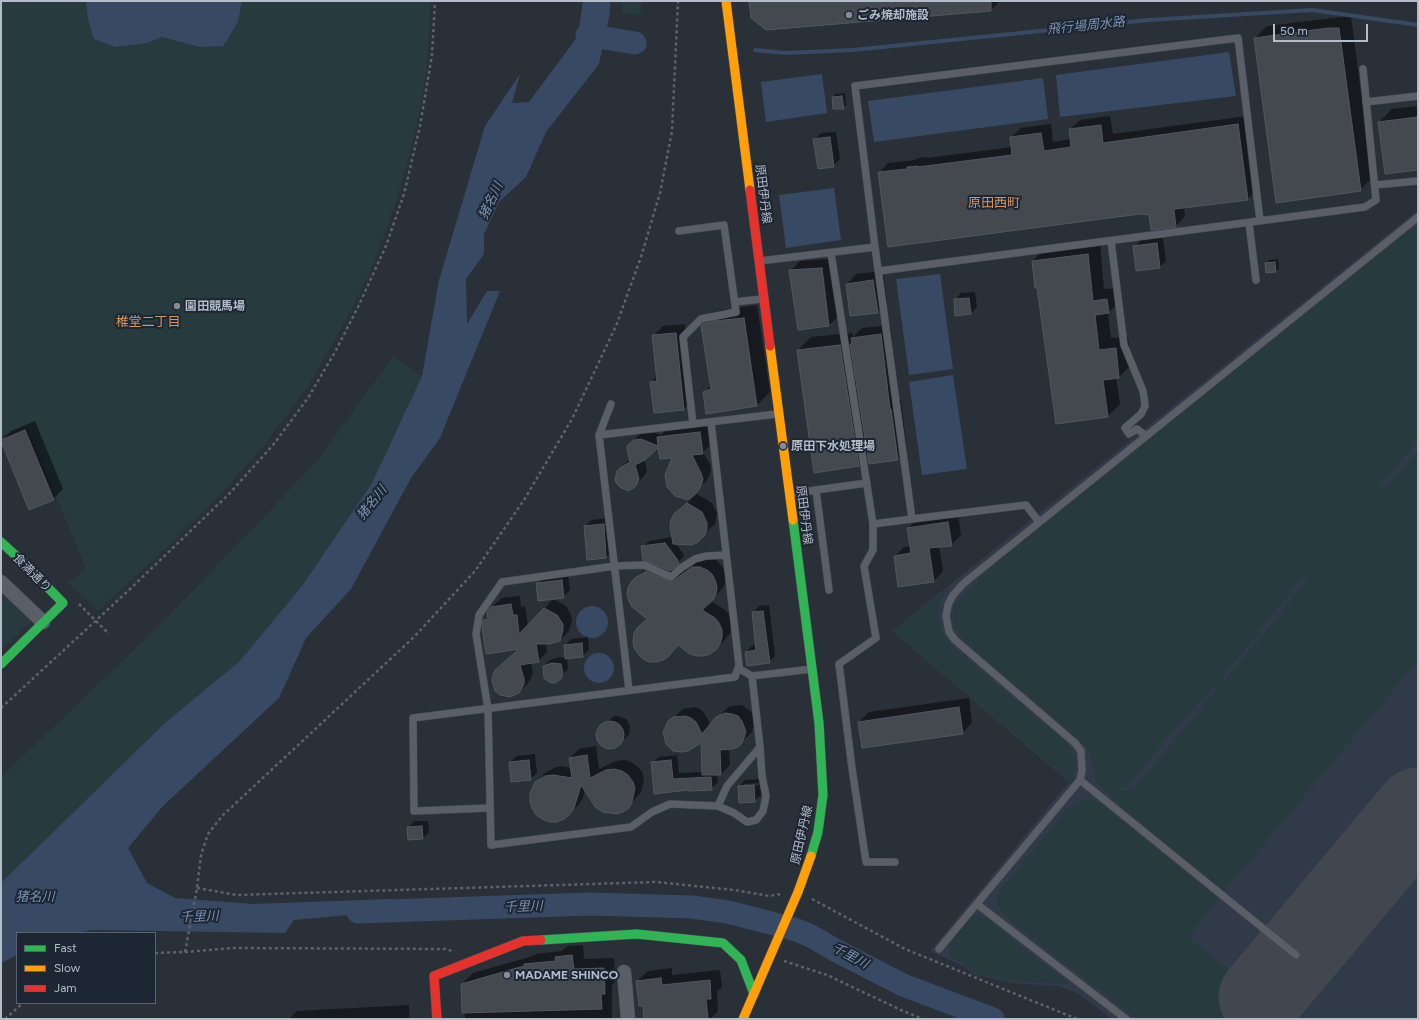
<!DOCTYPE html>
<meta charset="utf-8">
<style>
body{margin:0}
#map{position:relative;width:1419px;height:1020px;overflow:hidden;background:#2a3038;font-family:Figtree,sans-serif}
canvas{display:block}
.frame{position:absolute;inset:0;border:2px solid #b4bcc9;pointer-events:none}
.legend{position:absolute;left:16px;top:932px;width:140px;height:72px;box-sizing:border-box;background:#1d2633;border:1px solid #59626f;margin:0;padding:5px 7px;list-style:none;font-size:12px;color:#b4bcc9}
.legend li{display:flex;align-items:center;gap:8px;height:20px}
.legend b{width:20px;border:1px solid #59626f}
.scale{position:absolute;left:1273px;top:24px;width:95px;height:18px;box-sizing:border-box;border:2px solid #b4bcc9;border-top:0;padding-left:5px;font-size:12px;line-height:14px;white-space:nowrap;color:#b4bcc9;-webkit-text-stroke:3px #1d2633;paint-order:stroke}
</style>
<div id="map">
<canvas width="1419" height="1020"></canvas>
<div class="frame"></div>
<ul class="legend">
<li><b style="height:5px;background:#30b455"></b>Fast</li>
<li><b style="height:5px;background:#ff9f0a"></b>Slow</li>
<li><b style="height:5px;background:#e5322d"></b>Jam</li>
</ul>
<div class="scale">50 m</div>
</div>
<script>
const c = document.querySelector('canvas').getContext('2d');
c.lineJoin = 'round';
function fillPath(path, color) { c.fillStyle = color; c.fill(path, 'evenodd'); }
const toPath = rows => new Path2D(rows.map(r => 'M' + r).join(''));
function trace(path, color, width, dash) { c.strokeStyle = color; c.lineWidth = width; c.lineCap = dash ? 'butt' : 'round'; c.setLineDash(dash || []); c.stroke(path); }
function drawText(font, color, halo, rows, align = 'center') {
  c.font = font + ' Figtree,"Noto Sans JP",sans-serif'; c.lineWidth = 4; c.setLineDash([]); c.textBaseline = 'middle'; c.strokeStyle = halo; c.fillStyle = color; for (const [text, x, y, turn = 0] of rows) {
    c.save(); c.translate(x, y); c.rotate((+turn || 0) * Math.PI / 180); c.textAlign = isNaN(turn) ? turn : align; if (halo) c.strokeText(text, 0, 0); c.fillText(text, 0, 0); c.restore();
  }
}
fillPath(toPath([
 [1418,210,1418,1019,1112,1019,1077,993,1058,986,1018,984,973,974,965,967,930,951,1069,782,892,631]
]), '#313a48');
fillPath(toPath([
 [1,1,431,1,427,65,421,105,411,150,397,199,374,263,350,313,307,388,263,447,217,498,182,531,169,546,122,588,98,611,68,582,86,569,27,426,1,436],
 [621,1,642,1,640,16,622,12],
 [1418,223,1418,440,1380,486,1383,489,1418,451,1418,661,1224,891,1145,827,1101,787,1094,774,1092,759,1088,750,1082,742,966,643,958,633,953,623,953,610,955,603,999,560],
 [1304,575,1308,578,1267,630,1225,680,1222,678],
 [1215,685,1218,688,1135,788,1131,790,1115,791,1115,790,1128,786,1170,734],
 [393,356,422,376,372,483,302,586,239,662,166,722,1,883,1,777,161,624,318,460],
 [951,585,942,598,939,606,938,617,940,627,944,636,957,651,1068,744,1074,754,1076,762,1076,769,1072,780,1074,782,1072,784,1069,783,1070,781,893,631],
 [1,591,32,621,1,651],
 [1083,800,1095,801,1103,805,1218,899,1188,937,1287,1019,1137,1019,1015,925,1001,911,998,906,997,900,1000,890,1065,811,1072,805],
 [980,915,988,919,995,926,1070,984,1019,982,975,973,964,963,950,957,949,946,955,936,973,916]
]), '#273a3e');
fillPath(toPath([
 [86,1,242,1,238,22,223,46,200,47,162,37,147,43,115,47,94,39,88,19],
 [583,1,610,1,610,13,599,64,546,132,526,177,499,202,484,234,484,254,466,279,467,324,487,291,500,291,440,438,411,478,351,589,306,638,279,698,163,806,128,848,147,883,175,898,253,904,391,899,434,907,294,920,285,933,92,930,78,933,17,933,17,955,1,963,1,883,166,722,239,662,302,586,372,483,422,376,439,280,485,126,520,74,512,103,529,102,578,36],
 [1229,52,1236,96,1060,117,1056,75],
 [822,74,827,113,766,122,761,82],
 [1043,78,1048,119,874,142,868,101],
 [834,188,841,240,786,248,779,195],
 [940,274,953,369,909,375,896,279],
 [953,375,967,469,922,475,909,382],
 '576 622a16 16 0 1 1 32 0a16 16 0 1 1-32 0Z',
 '584 668a15 15 0 1 1 30 0a15 15 0 1 1-30 0Z'
]), '#384963');
fillPath(toPath([
 [750,1,1000,1,991,10,767,29],
 [1351,16,1372,178,1360,190,1255,38,1267,26],
 [845,93,846,105,843,108,834,108,833,97,835,94],
 [1418,106,1418,169,1379,122,1392,109],
 [1110,116,1113,134,1247,116,1257,189,1248,199,1184,207,1185,216,1176,226,1150,214,879,173,888,163,915,160,918,158,927,157,927,158,1012,147,1011,137,1021,128,1051,124,1053,142,1071,139,1070,129,1080,120],
 [836,132,840,159,833,166,815,139,821,133],
 [1163,238,1166,261,1160,267,1135,247,1141,240],
 [1100,242,1104,289,1118,288,1120,301,1108,313,1111,338,1128,337,1131,365,1119,377,1116,377,1120,404,1108,416,1056,423,1038,287,1033,261,1044,249],
 [831,259,839,316,829,325,798,329,790,271,800,261],
 [1278,259,1279,269,1276,271,1266,263,1269,260],
 [883,271,887,302,877,312,847,284,856,274],
 [975,292,977,307,971,313,955,300,961,293],
 [757,305,770,392,757,405,704,392,711,385,702,326,717,311],
 [685,324,693,399,684,409,652,382,657,376,653,336,663,326],
 [890,325,899,400,901,400,907,450,898,459,868,455,858,465,798,350,811,337,853,333,853,337,862,328],
 [35,421,63,489,53,499,2,440,11,431],
 [708,424,711,445,703,452,710,464,711,470,709,476,706,481,697,490,673,457,659,446,644,459,647,470,644,476,635,485,620,468,630,459,629,445,643,431,650,431,661,435,667,429],
 [697,494,712,503,717,513,715,524,696,542,675,543,683,553,684,556,671,569,682,573,702,558,710,558,716,560,721,565,725,571,726,577,725,583,722,589,711,601,724,609,729,614,731,620,731,627,730,634,716,649,679,644,668,656,648,618,632,582,646,568,655,564,642,547,649,541,671,537,674,541,685,505],
 [958,513,961,535,951,545,939,546,943,571,934,581,895,556,904,547,911,546,909,528,918,518],
 [609,518,612,551,606,557,588,559,585,526,592,520],
 [568,574,570,590,563,597,537,583,543,577],
 [520,596,521,607,525,606,528,626,553,599,566,606,571,615,572,620,569,631,560,640,546,643,547,652,538,661,531,662,533,674,528,683,519,692,521,648,484,620,489,616,491,608,501,598],
 [769,605,775,656,769,662,746,652,752,646,757,645,753,613,759,606],
 [588,637,589,650,582,656,567,658,568,669,558,680,544,666,550,660,559,657,566,658,565,645,571,639],
 [969,698,972,723,962,733,859,722,869,712],
 [742,705,751,712,755,722,751,733,737,746,729,749,730,765,721,774,717,774,718,782,711,789,689,789,655,793,652,763,659,757,677,755,679,773,703,772,702,741,669,722,683,709,695,707,700,709,704,713,711,725,726,709,730,706],
 [614,716,618,716,626,719,630,726,629,735,615,747,606,748,603,746,598,739,598,735,601,727],
 [596,746,599,769,616,761,624,760,631,762,637,766,642,772,644,779,641,792,628,807,585,790,583,798,579,804,569,814,536,783,545,773,556,767,563,766,571,768,570,758,579,749],
 [535,754,537,773,530,779,510,762,517,756],
 [760,779,761,795,754,801,739,786,745,780],
 [759,783,759,785,744,786,744,784],
 [414,821,428,821,429,832,423,838,408,828],
 [583,945,584,959,614,958,615,982,612,985,612,1019,465,1019,462,984,473,973,533,956,536,954,562,951,567,946],
 [672,968,672,975,720,970,722,987,717,992,718,1011,710,1019,645,1019,644,1005,637,981,648,971],
 [409,1005,409,1019,289,1019,297,1011]
]), '#0007');
trace(toPath([
 [755,50,786,53,853,50,1149,20,1312,10,1418,25]
]), '#384963', 4);
trace(toPath([
 [587,35,635,43],
 [358,912,590,904,692,907,728,912,794,929,811,936,835,950,903,985,993,1019]
]), '#384963', 23);
trace(toPath([
 [1261,997,1418,810]
]), '#42464e', 85);
const building = toPath([
 [749,1,991,1,991,11,766,30,751,18,749,1],
 [1328,28,1339,28,1361,191,1276,203,1254,38,1328,28],
 [842,96,844,109,833,109,832,97,842,96],
 [1418,117,1418,170,1385,174,1378,122,1418,117],
 [1238,124,1248,200,1175,209,1174,210,1176,227,1151,230,1149,215,1140,214,888,247,878,172,907,169,907,167,918,166,918,167,1012,155,1010,137,1041,133,1044,151,1071,147,1069,129,1101,125,1103,143,1238,124],
 [830,137,834,167,818,169,813,139,830,137],
 [1157,243,1160,268,1136,271,1133,246,1157,243],
 [1088,254,1093,301,1107,299,1109,313,1095,315,1099,350,1116,348,1119,378,1103,380,1108,417,1056,424,1037,288,1035,288,1032,261,1088,254],
 [1275,262,1276,272,1266,273,1265,263,1275,262],
 [822,268,829,326,798,330,789,270,822,268],
 [873,280,878,313,850,316,846,284,873,280],
 [969,298,971,314,955,316,954,299,969,298],
 [744,318,757,406,706,414,703,392,711,389,701,326,703,324,714,321,744,318],
 [676,333,684,410,654,413,650,382,657,381,652,335,676,333],
 [881,334,890,409,891,409,898,460,869,464,850,344,852,344,851,338,881,334],
 [840,345,859,466,814,473,797,350,840,345],
 [25,430,54,500,29,510,1,441,1,440,25,430],
 [700,432,703,454,692,455,701,473,703,479,701,486,698,491,688,500,675,496,667,487,665,475,672,458,660,459,658,448,645,460,635,465,639,479,636,486,629,491,621,488,616,483,615,479,617,471,620,468,630,462,627,448,628,445,634,440,641,439,658,446,657,437,700,432],
 [687,503,702,512,707,523,707,529,705,535,697,543,691,545,673,544,670,526,671,520,674,514,687,503],
 [948,522,952,546,929,548,934,582,898,587,894,556,911,553,907,528,948,522],
 [604,524,606,558,587,560,584,526,604,524],
 [665,543,677,559,679,564,670,571,643,560,641,546,665,543],
 [692,567,700,567,707,570,712,574,715,580,717,587,716,594,713,600,702,610,715,618,719,623,722,630,722,637,720,644,716,650,710,654,704,656,697,656,690,654,678,645,668,657,663,660,656,662,649,662,643,659,638,654,634,648,633,641,634,633,638,627,647,619,632,607,629,601,627,595,628,588,631,582,636,577,645,572,645,571,672,582,692,567],
 [562,580,564,598,538,601,536,583,562,580],
 [511,604,513,615,517,615,519,634,544,608,557,615,563,624,563,630,560,641,549,644,536,644,539,662,520,665,524,679,524,684,519,693,510,697,500,695,495,691,492,681,493,675,495,670,519,649,486,654,482,627,483,620,488,619,487,612,491,607,511,604],
 [763,611,770,663,747,666,745,652,756,650,752,612,763,611],
 [582,643,583,657,565,659,564,645,582,643],
 [552,663,561,664,563,673,561,679,555,683,552,683,549,682,544,678,543,666,552,663],
 [959,707,963,734,862,748,858,722,959,707],
 [726,713,732,714,738,716,742,721,746,732,742,743,738,747,732,749,720,750,721,775,702,775,701,743,688,751,682,752,673,751,666,744,663,732,668,721,673,717,685,716,691,718,696,722,702,734,715,718,720,715,726,713],
 '596 735a14 14 0 1 1 28 0a14 14 0 1 1-28 0Z',
 [587,755,590,778,606,770,614,769,622,771,628,775,633,782,635,788,632,802,629,808,623,812,616,814,603,812,596,808,581,785,574,808,570,814,564,819,557,822,550,822,542,819,536,815,532,808,530,801,530,793,535,782,545,776,553,775,572,778,569,758,587,755],
 [529,760,531,780,511,782,509,762,529,760],
 [671,760,673,779,711,777,712,790,688,791,688,790,654,794,651,762,671,760],
 [754,785,755,802,739,803,738,786,754,785],
 [422,826,423,839,408,840,407,827,422,826],
 [572,955,574,969,604,968,605,994,601,994,602,1009,462,1013,461,984,524,966,524,964,556,961,555,957,572,955],
 [661,978,662,985,710,980,711,999,706,999,708,1019,644,1019,643,1006,639,1006,636,981,661,978]
]);
fillPath(building, '#444950');
trace(building, '#52575f', 1);
const lane = toPath([
 [1366,102,1418,96],
 [1375,185,1418,181],
 [1249,223,1256,280],
 [679,231,724,225,736,312,701,319,683,337,693,424],
 [1111,241,1124,345,1143,391,1144,397,1145,406,1141,414,1125,428,1129,434,1137,429,1146,436],
 [831,253,873,524,873,550,864,566,876,638,839,664,852,768,866,862,895,862],
 [760,261,875,247],
 [879,271,1365,207,1376,200,1363,69],
 [735,302,762,299],
 [611,404,599,435,629,690],
 [599,435,777,414],
 [790,494,816,490],
 [912,519,1026,505,1039,522],
 [873,524,912,519,875,247,855,86,1238,38,1260,221],
 [726,555,706,556,695,559,681,568,671,577,644,565,615,566,502,582,479,615,476,634,488,709,491,845,631,827,652,812,670,804,718,806,734,813,747,822,756,820,763,811,766,796,762,776,760,747],
 [829,590,816,490,867,483],
 [738,668,752,676,812,669],
 [1080,780,1296,955],
 [718,806,727,786,760,747,752,676],
 [489,808,414,811,413,718,735,677,739,665,711,422],
 [977,904,1126,1019],
 [939,949,1080,780,1082,771,1081,751,1075,743,955,640,949,632,946,616,948,605,953,595,964,583,1418,217]
]);
const street = toPath([
 [1,582,43,622],
 [624,972,628,1019]
]);
const fast = toPath([
 [793,520,819,723,823,795,818,832,811,856],
 [1,542,25,564,63,603,1,664],
 [541,940,637,934,723,943,741,960,754,994]
]);
const slow = toPath([
 [726,1,750,190],
 [770,346,793,520],
 [743,1019,798,892,811,856]
]);
const jam = toPath([
 [750,190,770,346],
 [437,1019,434,976,523,941,541,940]
]);
trace(lane, '#484c53', 8);
trace(street, '#484c53', 15);
trace(fast, '#484c53', 10);
trace(slow, '#484c53', 10);
trace(jam, '#484c53', 10);
trace(toPath([
 [79,604,109,634],
 [1,708,129,590,229,494,273,445,308,398,335,352,358,307,386,246,404,194,420,126,432,55,435,1],
 [197,888,237,895,656,882,734,890,769,896,781,894],
 [812,899,905,949,1077,1019],
 [185,952,197,888,201,855,208,834,222,816,414,637,475,571,524,500,572,419,616,326,641,257,660,193,672,131,678,1],
 [155,953,185,952,233,948,445,949,452,951],
 [784,961,827,975,901,1010,923,1019],
 [5,1019,23,1003]
]), '#5d636a', 2.5, [3, 3]);
trace(lane, '#5a5e66', 7);
trace(street, '#5a5e66', 14);
trace(fast, '#30b455', 9);
trace(slow, '#ff9f0a', 9);
trace(jam, '#e5322d', 9);
for (const [x, y, r, color] of [
 [849,15,4,"#848b96"],
 [177,306,4,"#848b96"],
 [783,446,4,"#848b96"],
 [507,975,4,"#848b96"]
]) { const dot = new Path2D(); dot.arc(x, y, r, 0, 2 * Math.PI); c.fillStyle = color; c.fill(dot); trace(dot, '#1d2633', 1.5); }
drawText('bold 12px', '#b4bcc9', '#1d2633', [
 ["ごみ焼却施設",857,15],
 ["園田競馬場",185,306],
 ["原田下水処理場",791,446],
 ["MADAME SHINCO",515,975]
], 'left');
drawText('12px', '#b4bcc9', '#1d2633', [
 ["原田伊丹線",763,194,83],
 ["原田伊丹線",804,515,83],
 ["食満通り",32,573,45],
 ["原田伊丹線",802,835,-77]
]);
drawText('italic 13px', '#7c92b1', '#1d2633', [
 ["飛行場周水路",1086,26,-6],
 ["猪名川",491,201,-65],
 ["猪名川",372,503,-51],
 ["猪名川",35,897],
 ["千里川",523,907,-2],
 ["千里川",199,917,-2],
 ["千里川",850,956,28]
]);
drawText('13px', '#d59563', '#1d2633', [
 ["原田西町",994,203],
 ["椎堂二丁目",148,322]
]);
</script>
